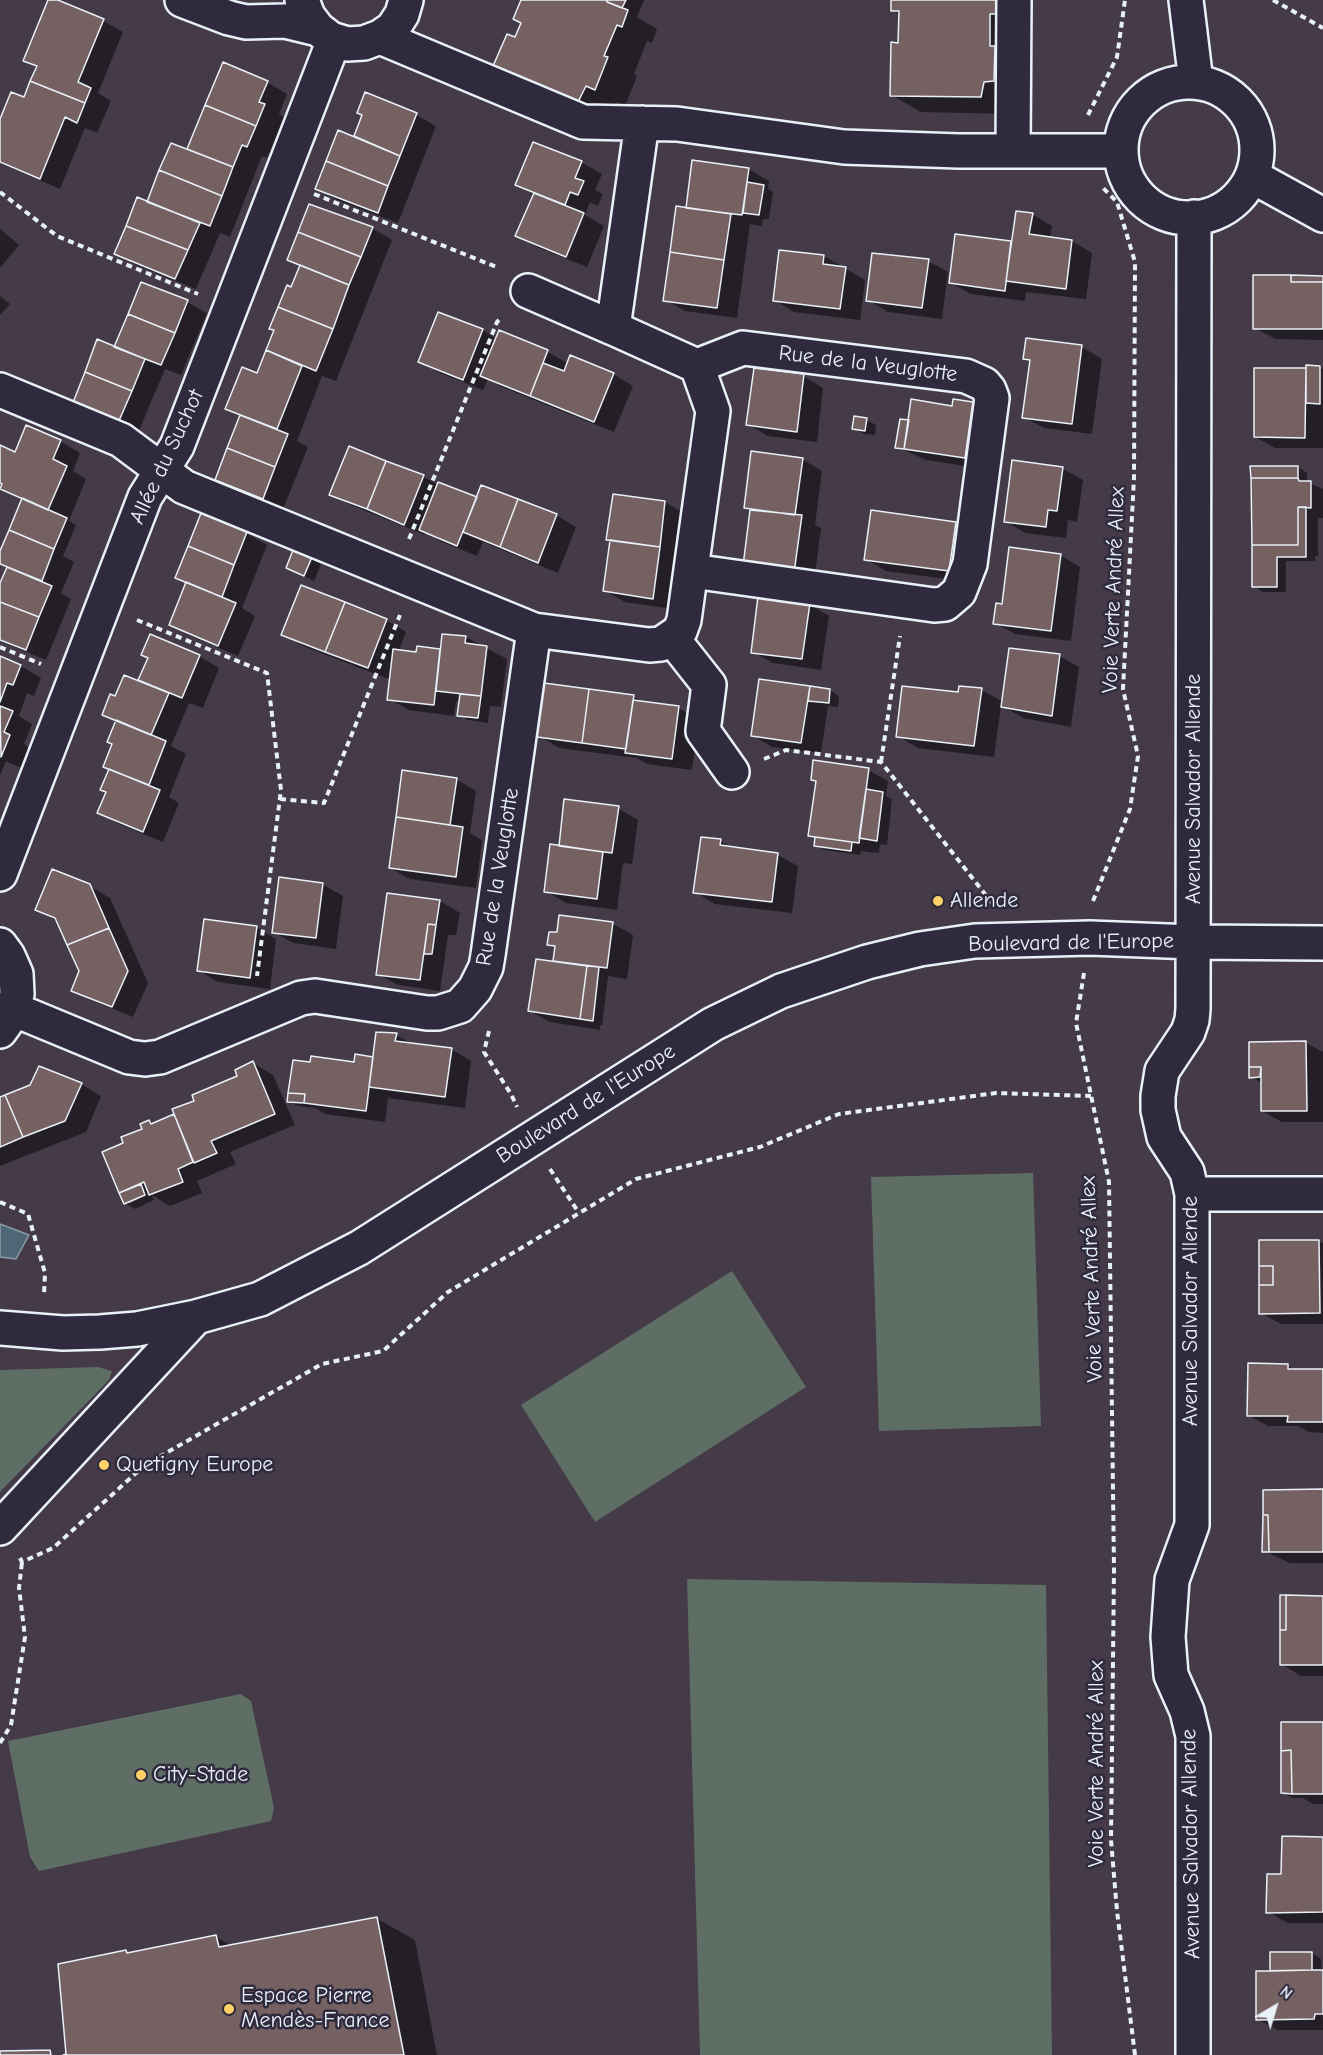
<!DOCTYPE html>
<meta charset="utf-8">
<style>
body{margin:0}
#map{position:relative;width:1323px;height:2055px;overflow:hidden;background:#443a48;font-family:"Comic Neue",sans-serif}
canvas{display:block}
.north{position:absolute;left:1245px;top:1977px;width:60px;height:60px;-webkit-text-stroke:4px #2f2a3d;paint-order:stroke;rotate:38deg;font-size:16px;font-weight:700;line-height:24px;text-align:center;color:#e8f1f8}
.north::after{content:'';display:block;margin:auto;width:21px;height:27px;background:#e8f1f8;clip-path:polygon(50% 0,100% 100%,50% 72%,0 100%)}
</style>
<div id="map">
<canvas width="1323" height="2055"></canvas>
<div class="north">N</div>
</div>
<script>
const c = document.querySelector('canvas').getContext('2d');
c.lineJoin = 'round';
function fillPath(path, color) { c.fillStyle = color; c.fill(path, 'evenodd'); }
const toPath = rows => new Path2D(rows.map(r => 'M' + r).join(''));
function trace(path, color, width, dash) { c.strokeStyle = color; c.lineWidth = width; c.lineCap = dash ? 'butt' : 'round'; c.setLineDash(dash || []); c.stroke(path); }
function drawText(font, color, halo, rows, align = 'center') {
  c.font = font + ' "Comic Neue",sans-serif'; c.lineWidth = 5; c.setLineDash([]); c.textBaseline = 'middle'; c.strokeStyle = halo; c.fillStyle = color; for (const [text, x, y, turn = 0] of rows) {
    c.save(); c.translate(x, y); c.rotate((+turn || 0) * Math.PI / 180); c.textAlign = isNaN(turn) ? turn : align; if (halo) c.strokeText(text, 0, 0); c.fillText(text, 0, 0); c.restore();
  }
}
fillPath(toPath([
 [1033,1173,1041,1426,879,1431,871,1177],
 [732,1271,806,1387,595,1522,521,1405],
 [98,1367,112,1371,109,1380,0,1492,0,1370],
 [687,1579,1046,1585,1052,2055,700,2055],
 [241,1694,251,1701,274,1808,271,1821,39,1871,30,1857,8,1741]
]), '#5e6e65');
const water = toPath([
 [0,1224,29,1235,16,1259,0,1257,0,1224]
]);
fillPath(water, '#4e6776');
trace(water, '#8c9eaa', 1.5);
fillPath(toPath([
 [49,0,54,0,103,21,123,32,98,93,111,101,97,133,85,128,60,189,0,163,0,123,24,98,38,68,25,60],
 [523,0,644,0,637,17,657,29,652,43,647,41,634,74,637,76,625,106,616,102,608,118,525,83,495,66,516,39,523,22],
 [893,0,1026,0,1011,114,921,112,891,95,900,45,900,15,893,10],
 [224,64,267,82,287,94,279,114,284,117,267,158,262,156,230,237,220,233,196,289,136,265,116,254,147,204,188,151],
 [364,115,416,115,436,126,398,223,337,200,317,189,354,138],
 [533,144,582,163,602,174,595,190,603,194,598,206,590,202,585,215,604,226,587,267,537,247,517,236,535,195,517,184],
 [749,169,769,181,768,189,773,192,769,219,763,219,762,226,750,224,737,318,685,311,664,299,687,210],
 [1032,214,1052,226,1050,238,1072,241,1092,253,1086,299,1026,292,1025,301,971,294,951,283,957,236,1013,242],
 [372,228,392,240,336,381,322,376,297,441,308,447,283,509,237,491,217,480,241,416,227,408,258,375,301,266,289,259],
 [0,229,19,245,0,268],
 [824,256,865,280,860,320,794,312,774,300],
 [928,261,948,272,942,319,888,312,868,300],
 [1323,277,1323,340,1275,339,1255,328],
 [0,296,10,304,0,315],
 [187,302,207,313,181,375,165,369,138,433,93,415,115,349],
 [439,313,483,330,497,339,499,332,548,352,569,364,613,374,633,386,614,432,502,387,488,379,483,390,440,373,420,361],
 [1027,340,1082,347,1102,359,1092,434,1044,428,1024,417,1031,362,1025,358],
 [1320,367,1323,369,1323,448,1275,448,1255,437,1256,370,1307,369],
 [803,376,823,388,817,442,768,436,748,424],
 [954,401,973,403,993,415,985,469,926,460,897,447,910,422,953,407],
 [867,420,876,425,875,435,864,434,854,428],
 [27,427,60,441,80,453,73,471,86,479,69,521,76,525,63,556,74,562,61,593,71,599,46,660,0,641,0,587,8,568,0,563,0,555,23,500,2,488,3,486,0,484,0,447,16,454],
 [349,448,424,477,438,485,477,499,556,515,576,527,558,573,483,542,477,556,440,541,426,532,425,535,351,505,331,494],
 [802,459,822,471,815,525,821,528,814,583,765,577,752,511,745,508],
 [1298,467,1307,473,1307,482,1323,489,1323,518,1318,518,1318,556,1315,556,1315,561,1286,561,1286,592,1263,592,1253,586],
 [1063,469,1083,480,1077,522,1068,520,1066,538,1025,533,1005,521],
 [665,502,685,514,673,609,625,602,605,591,611,541,608,539],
 [956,523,976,535,969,582,886,571,866,559],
 [246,533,267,545,242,608,255,616,238,656,191,636,171,625],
 [1060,555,1080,567,1071,641,1015,634,995,623],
 [311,559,321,564,314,581,288,568],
 [809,604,829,616,821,670,773,663,753,652],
 [386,620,406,632,399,651,418,653,418,648,442,651,444,636,466,637,507,659,501,707,490,706,488,723,468,720,459,715,460,702,456,701,454,716,409,710,389,699,391,680,303,646,283,634],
 [199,656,219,668,203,708,189,703,171,746,186,754,169,797,179,803,163,842,119,824,99,813,107,792,117,721,104,714,116,698,139,682,149,658],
 [1059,656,1079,667,1071,727,1023,718,1001,705,994,757,918,748,898,736,959,694,981,690,1004,702],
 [0,658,21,666,41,678,34,696,27,693,19,716,32,724,24,744,29,748,21,768,6,761,0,776],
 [760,681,830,690,839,696,838,707,828,706,821,753,772,747,752,735],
 [634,697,645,703,678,708,699,719,692,770,647,764,637,758,559,748,539,736],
 [868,770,888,781,886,796,892,799,887,845,880,844,879,853,861,851,860,855,825,850,816,845,816,839,810,836,817,783,812,780],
 [403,772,456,779,476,791,470,833,482,840,476,888,410,879,390,868],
 [618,808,638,820,632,864,623,863,617,910,566,903,546,891,561,847],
 [720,841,734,849,778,855,798,866,792,913,715,904,695,892],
 [322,884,343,896,336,949,294,943,273,932],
 [89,886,110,898,148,983,133,1017,93,1001,73,990,81,971,57,921,37,910],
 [440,901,460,913,456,935,448,935,440,991,398,985,378,974],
 [613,924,633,935,627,979,608,976,602,1025,600,1025,600,1030,550,1022,530,1011,554,962,556,948,549,944],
 [256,927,276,939,270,989,218,982,198,970],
 [396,1035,413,1044,451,1049,471,1061,465,1108,388,1098,385,1122,325,1114,315,1108,298,1106,289,1101,374,1058],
 [1251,1043,1306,1043,1323,1052,1323,1122,1282,1122,1262,1111,1262,1083,1251,1077],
 [253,1063,273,1075,295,1125,230,1152,236,1164,197,1181,202,1193,170,1206,152,1195,154,1200,135,1209,125,1203,104,1153,125,1144,144,1130,149,1121,154,1124,176,1115,239,1077],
 [138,1196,139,1199,129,1204,129,1200],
 [81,1084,101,1096,86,1132,0,1166,0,1098],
 [1319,1241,1323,1243,1323,1324,1281,1324,1261,1313],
 [1288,1366,1297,1371,1323,1371,1323,1433,1309,1432,1298,1426,1268,1426,1248,1415],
 [1323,1491,1323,1563,1290,1563,1264,1551],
 [1323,1597,1323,1676,1301,1676,1281,1664],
 [1323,1723,1323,1804,1313,1804,1303,1798,1292,1798,1282,1792],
 [1323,1838,1323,1923,1288,1923,1268,1912],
 [376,1918,415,1940,437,2055,68,2055,126,1951,130,1954,216,1937,232,1946],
 [1312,1953,1321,1959,1323,2030,1277,2030,1257,2019,1276,1972]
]), '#0007');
const building = toPath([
 [48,0,58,0,104,19,78,82,91,88,85,103,30,81,37,66,23,61,48,0],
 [521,0,607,0,607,2,628,10,622,27,617,25,604,56,608,57,595,90,586,86,578,102,493,66,507,34,515,37,521,23,513,19,521,0],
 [607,0,626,0,622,8,607,2,607,0],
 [891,0,996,0,996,14,990,14,990,46,995,46,994,81,984,82,981,97,890,96,891,42,898,43,899,11,891,11,891,0],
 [223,62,268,81,259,102,265,104,256,126,205,105,223,62],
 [30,81,85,103,77,123,65,117,40,179,0,162,0,119,11,92,24,97,30,81],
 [365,92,417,113,400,156,354,136,362,115,357,113,365,92],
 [205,105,256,126,247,147,242,145,233,167,187,149,205,105],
 [338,130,400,156,388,186,326,161,338,130],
 [533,142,582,161,575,178,584,181,578,195,570,192,565,205,515,185,533,142],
 [171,143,233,167,222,196,159,170,171,143],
 [692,160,749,168,742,215,686,208,692,160],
 [326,161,388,186,378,213,315,189,326,161],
 [159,170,222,196,210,226,147,202,159,170],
 [747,182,764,185,759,215,743,213,747,182],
 [534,193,584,213,566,257,515,236,534,193],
 [137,197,200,223,188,250,126,226,137,197],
 [309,204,373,227,361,257,298,232,309,204],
 [676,206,731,214,724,260,670,252,676,206],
 [1016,211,1033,213,1029,234,1072,240,1066,289,1006,281,1016,211],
 [126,226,188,250,175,279,114,254,126,226],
 [298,232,361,257,349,285,287,260,298,232],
 [955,234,1011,241,1005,291,949,283,955,234],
 [779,250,824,255,823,264,846,267,840,309,773,301,779,250],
 [670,252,724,260,717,308,663,301,670,252],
 [872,253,929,259,922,308,866,301,872,253],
 [300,265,349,285,333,329,278,307,287,285,291,287,300,265],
 [1253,275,1291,275,1291,282,1323,282,1323,329,1253,329,1253,275],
 [1291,275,1323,276,1323,282,1291,282,1291,275],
 [141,282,188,300,175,333,128,314,141,282],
 [278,307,333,329,316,371,266,350,274,330,269,329,278,307],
 [438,312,483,329,463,380,418,362,438,312],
 [128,314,175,333,161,365,114,347,128,314],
 [499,330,548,350,530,396,480,376,499,330],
 [1026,338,1082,345,1072,424,1022,418,1030,360,1023,359,1026,338],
 [97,339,145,359,132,391,85,372,97,339],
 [266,350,302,366,277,429,225,409,242,367,257,373,266,350],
 [570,355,614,373,594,422,530,396,543,363,564,371,570,355],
 [1306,365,1320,366,1320,404,1306,403,1306,365],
 [754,368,804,374,797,432,746,425,754,368],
 [1254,368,1306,368,1305,438,1254,437,1254,368],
 [85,372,132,391,118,423,72,405,85,372],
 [911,399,952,406,953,399,973,402,965,458,904,449,911,399],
 [240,415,288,434,275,467,227,448,240,415],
 [854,416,867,418,865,431,852,429,854,416],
 [900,419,909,420,904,449,895,448,900,419],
 [26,425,61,440,53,459,67,466,48,510,0,489,2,484,0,483,0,445,15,452,26,425],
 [349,446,386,461,367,509,329,495,349,446],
 [227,448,275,467,263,499,215,480,227,448],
 [751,451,803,458,795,515,744,508,751,451],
 [1012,460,1063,467,1057,511,1048,510,1046,527,1004,522,1012,460],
 [386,461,424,475,404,525,367,509,386,461],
 [1250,466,1298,466,1298,478,1251,478,1250,466],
 [1251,478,1298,478,1299,481,1311,481,1311,508,1298,507,1298,545,1252,545,1251,478],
 [438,482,477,497,457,546,419,530,438,482],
 [481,485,518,499,500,547,463,532,481,485],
 [613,494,665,501,660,547,606,540,613,494],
 [22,498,67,518,54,549,9,530,22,498],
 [518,499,557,514,538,563,500,547,518,499],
 [1298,507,1306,507,1306,557,1277,557,1277,587,1252,587,1252,545,1298,545,1298,507],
 [750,510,802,515,794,573,743,566,750,510],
 [871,510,956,522,949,571,864,560,871,510],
 [201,513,247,532,234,565,188,546,201,513],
 [9,530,54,549,42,581,0,564,0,551,9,530],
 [610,540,660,547,653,599,603,591,610,540],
 [188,546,234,565,222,597,175,578,188,546],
 [1009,547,1061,554,1051,631,993,624,996,603,1002,604,1009,547],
 [293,550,312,557,304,576,286,568,293,550],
 [7,567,52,586,39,617,0,602,0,583,7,567],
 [186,582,236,603,218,646,169,625,186,582],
 [301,585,345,602,325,652,281,635,301,585],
 [758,596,810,603,802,659,751,653,758,596],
 [0,602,39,617,26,650,0,640,0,602],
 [345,602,387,619,368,668,325,652,345,602],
 [150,634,200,655,182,698,138,680,148,658,141,655,150,634],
 [442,634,466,636,465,643,487,646,481,696,436,691,442,634],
 [417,646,440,649,434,705,387,700,393,649,416,652,417,646],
 [1009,648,1060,654,1052,716,1001,707,1009,648],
 [0,656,21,665,13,685,7,683,0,702,0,656],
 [124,675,169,693,151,735,102,715,110,694,115,696,124,675],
 [759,679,810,686,801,743,751,736,759,679],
 [544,683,589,689,582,743,537,737,544,683],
 [810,686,830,689,829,703,808,701,810,686],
 [902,686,958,692,959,686,982,688,974,746,896,737,902,686],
 [589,689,634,695,626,749,582,743,589,689],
 [460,694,481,696,478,718,457,716,460,694],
 [633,700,679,706,672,759,625,753,633,700],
 [0,706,13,711,4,732,10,735,1,757,0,706],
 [116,720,166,741,149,785,103,767,112,744,107,742,116,720],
 [813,760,869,768,859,843,808,836,816,781,811,780,813,760],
 [109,769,160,790,143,832,97,813,106,792,100,790,109,769],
 [402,770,457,778,450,825,396,817,402,770],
 [866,789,883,792,877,841,859,838,866,789],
 [564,799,619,806,612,853,559,846,564,799],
 [396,817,463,827,456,877,389,868,396,817],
 [701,837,721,839,720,845,778,853,772,902,693,893,701,837],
 [815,837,852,842,851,851,814,846,815,837],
 [550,844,603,852,597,899,544,892,550,844],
 [52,869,90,884,109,928,67,945,55,918,35,910,52,869],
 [279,877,323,883,316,938,272,933,279,877],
 [387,893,440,900,436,925,428,924,420,980,376,975,387,893],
 [559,915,613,922,607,968,553,961,555,946,547,945,549,932,557,932,559,915],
 [204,919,257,926,250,978,197,971,204,919],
 [428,924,436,925,432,954,424,954,428,924],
 [109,928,128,971,112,1007,71,991,79,971,67,945,109,928],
 [536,959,587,966,580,1019,528,1011,536,959],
 [587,966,599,967,593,1021,580,1019,587,966],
 [376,1032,397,1033,395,1041,452,1048,445,1097,369,1087,376,1032],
 [1306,1041,1307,1111,1261,1111,1261,1067,1249,1067,1249,1042,1306,1041],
 [355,1054,373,1057,366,1111,304,1103,305,1094,288,1093,293,1060,310,1062,311,1056,354,1062,355,1054],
 [253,1061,275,1114,211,1141,217,1153,194,1163,172,1109,194,1101,192,1095,237,1076,235,1070,253,1061],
 [39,1066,82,1083,65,1121,23,1137,5,1095,30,1085,39,1066],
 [1249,1067,1261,1067,1260,1077,1249,1078,1249,1067],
 [288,1093,305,1094,304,1103,287,1102,288,1093],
 [5,1095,23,1137,0,1147,0,1097,5,1095],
 [174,1114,193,1162,178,1169,183,1182,149,1195,144,1182,119,1193,102,1152,123,1143,121,1137,142,1129,140,1124,149,1120,151,1124,174,1114],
 [141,1184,145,1195,124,1204,119,1193,141,1184],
 [1259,1240,1319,1240,1320,1313,1259,1314,1259,1285,1273,1285,1273,1266,1259,1266,1259,1240],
 [1259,1266,1273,1266,1273,1285,1259,1285,1259,1266],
 [1248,1363,1288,1364,1288,1369,1323,1369,1323,1422,1287,1422,1288,1416,1247,1416,1248,1363],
 [1323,1489,1323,1552,1269,1552,1268,1515,1263,1515,1263,1490,1323,1489],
 [1263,1515,1268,1515,1269,1552,1262,1552,1263,1515],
 [1280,1595,1286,1595,1286,1630,1280,1630,1280,1595],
 [1286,1595,1323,1596,1323,1665,1280,1665,1280,1630,1286,1630,1286,1595],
 [1281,1722,1323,1722,1323,1794,1292,1794,1291,1750,1281,1751,1281,1722],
 [1291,1750,1292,1794,1281,1793,1281,1751,1291,1750],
 [1282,1836,1323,1837,1323,1912,1266,1913,1267,1874,1281,1874,1282,1836],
 [377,1917,404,2055,63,2055,66,2054,58,1964,126,1950,127,1953,216,1935,219,1947,377,1917],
 [1270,1952,1312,1952,1312,1970,1270,1971,1270,1952],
 [1312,1970,1323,1970,1323,2014,1315,2014,1314,2019,1256,2020,1256,1971,1312,1970],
 [50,2050,51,2055,0,2055,0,2051,50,2050]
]);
fillPath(building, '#756162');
trace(building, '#e8f1f8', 1.5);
const minor = toPath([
 [182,0,229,18,246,22,285,21,318,29],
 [302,0,308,16,318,29,331,39,347,44,364,43,380,37,393,28,402,14,406,0],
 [1186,0,1196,82],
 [380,37,583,122,677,124,844,147,959,151,1120,151],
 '1121 150a68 68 0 1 1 136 0a68 68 0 1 1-136 0Z',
 [1013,151,1014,0],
 [1252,176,1323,215],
 [528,291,613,328],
 [0,390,121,440,184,487,534,630],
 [692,571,934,605,945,604,959,592,970,564,992,398,989,390,984,384,966,376,743,348,697,366],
 [672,638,709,685,703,731,732,772],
 [0,874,145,497,177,446,334,40],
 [0,945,8,956,16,974,17,994,12,1014,0,1031],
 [13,1009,129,1057,145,1059,160,1057,301,998,315,996,427,1013,438,1013,460,1006,475,989,486,967,488,955,534,630,649,645,661,644,680,631,684,620,713,411,697,366,613,328,642,123],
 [1192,1194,1323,1194],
 [0,1328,63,1333,100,1332,137,1329,196,1317,260,1299,359,1248,713,1024,781,991,867,962,920,949,975,941,1090,938,1193,942,1323,943],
 [0,1528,196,1317],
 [1193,2055,1193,1736,1187,1711,1171,1675,1168,1637,1172,1580,1192,1525,1192,1194,1187,1172,1164,1137,1158,1110,1158,1096,1162,1071,1188,1032,1192,1020,1193,1009,1194,217]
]);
trace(minor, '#e8f1f8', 38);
trace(toPath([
 [1273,0,1323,28],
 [1088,115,1117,57,1125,0],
 [0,192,57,236,198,294],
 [314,194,499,268],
 [409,539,497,322,502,317],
 [137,620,267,673,281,790,257,976],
 [0,647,41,664],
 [764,759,786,750,881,762,992,903],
 [881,762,900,636],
 [280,799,324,803,400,615],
 [1093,901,1130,809,1138,756,1123,689,1134,478,1135,262,1117,202,1103,188],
 [1084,973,1076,1023,1109,1182,1114,1569,1111,1840,1117,1911,1135,2055],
 [489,1031,484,1052,511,1094,517,1107],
 [550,1169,579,1213],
 [0,1202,28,1214,45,1273,44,1295],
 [20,1558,22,1562,53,1548,145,1465,322,1364,383,1351,448,1292,636,1179,760,1147,839,1114,996,1093,1091,1096],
 [0,1743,11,1725,25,1637,19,1588,22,1562]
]), '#e8f1f8', 4, [6, 4.5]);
trace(minor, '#2f2a3d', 33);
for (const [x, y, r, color] of [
 [938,901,6,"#ffd166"],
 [104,1465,6,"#ffd166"],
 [141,1775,6,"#ffd166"],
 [229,2009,6,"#ffd166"]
]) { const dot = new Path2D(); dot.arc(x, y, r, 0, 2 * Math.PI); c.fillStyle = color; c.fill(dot); trace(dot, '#2f2a3d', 2); }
drawText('22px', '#e8f1f8', '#2f2a3d', [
 ["Rue de la Veuglotte",868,364,7],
 ["Allée du Suchot",167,457,-65],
 ["Voie Verte André Allex",1114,590,-88],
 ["Avenue Salvador Allende",1194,789,-90],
 ["Rue de la Veuglotte",498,877,-81],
 ["Boulevard de l'Europe",1071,943,-1],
 ["Boulevard de l'Europe",586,1104,-32],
 ["Voie Verte André Allex",1092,1279,-92],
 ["Avenue Salvador Allende",1191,1311,-90],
 ["Voie Verte André Allex",1097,1764,-90],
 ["Avenue Salvador Allende",1191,1844,-91]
]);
drawText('22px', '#e8f1f8', '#2f2a3d', [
 ["Allende",950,901],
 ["Quetigny Europe",116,1465],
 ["City-Stade",153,1775],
 ["Espace Pierre",241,1996],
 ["Mendès-France",241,2021]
], 'left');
</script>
